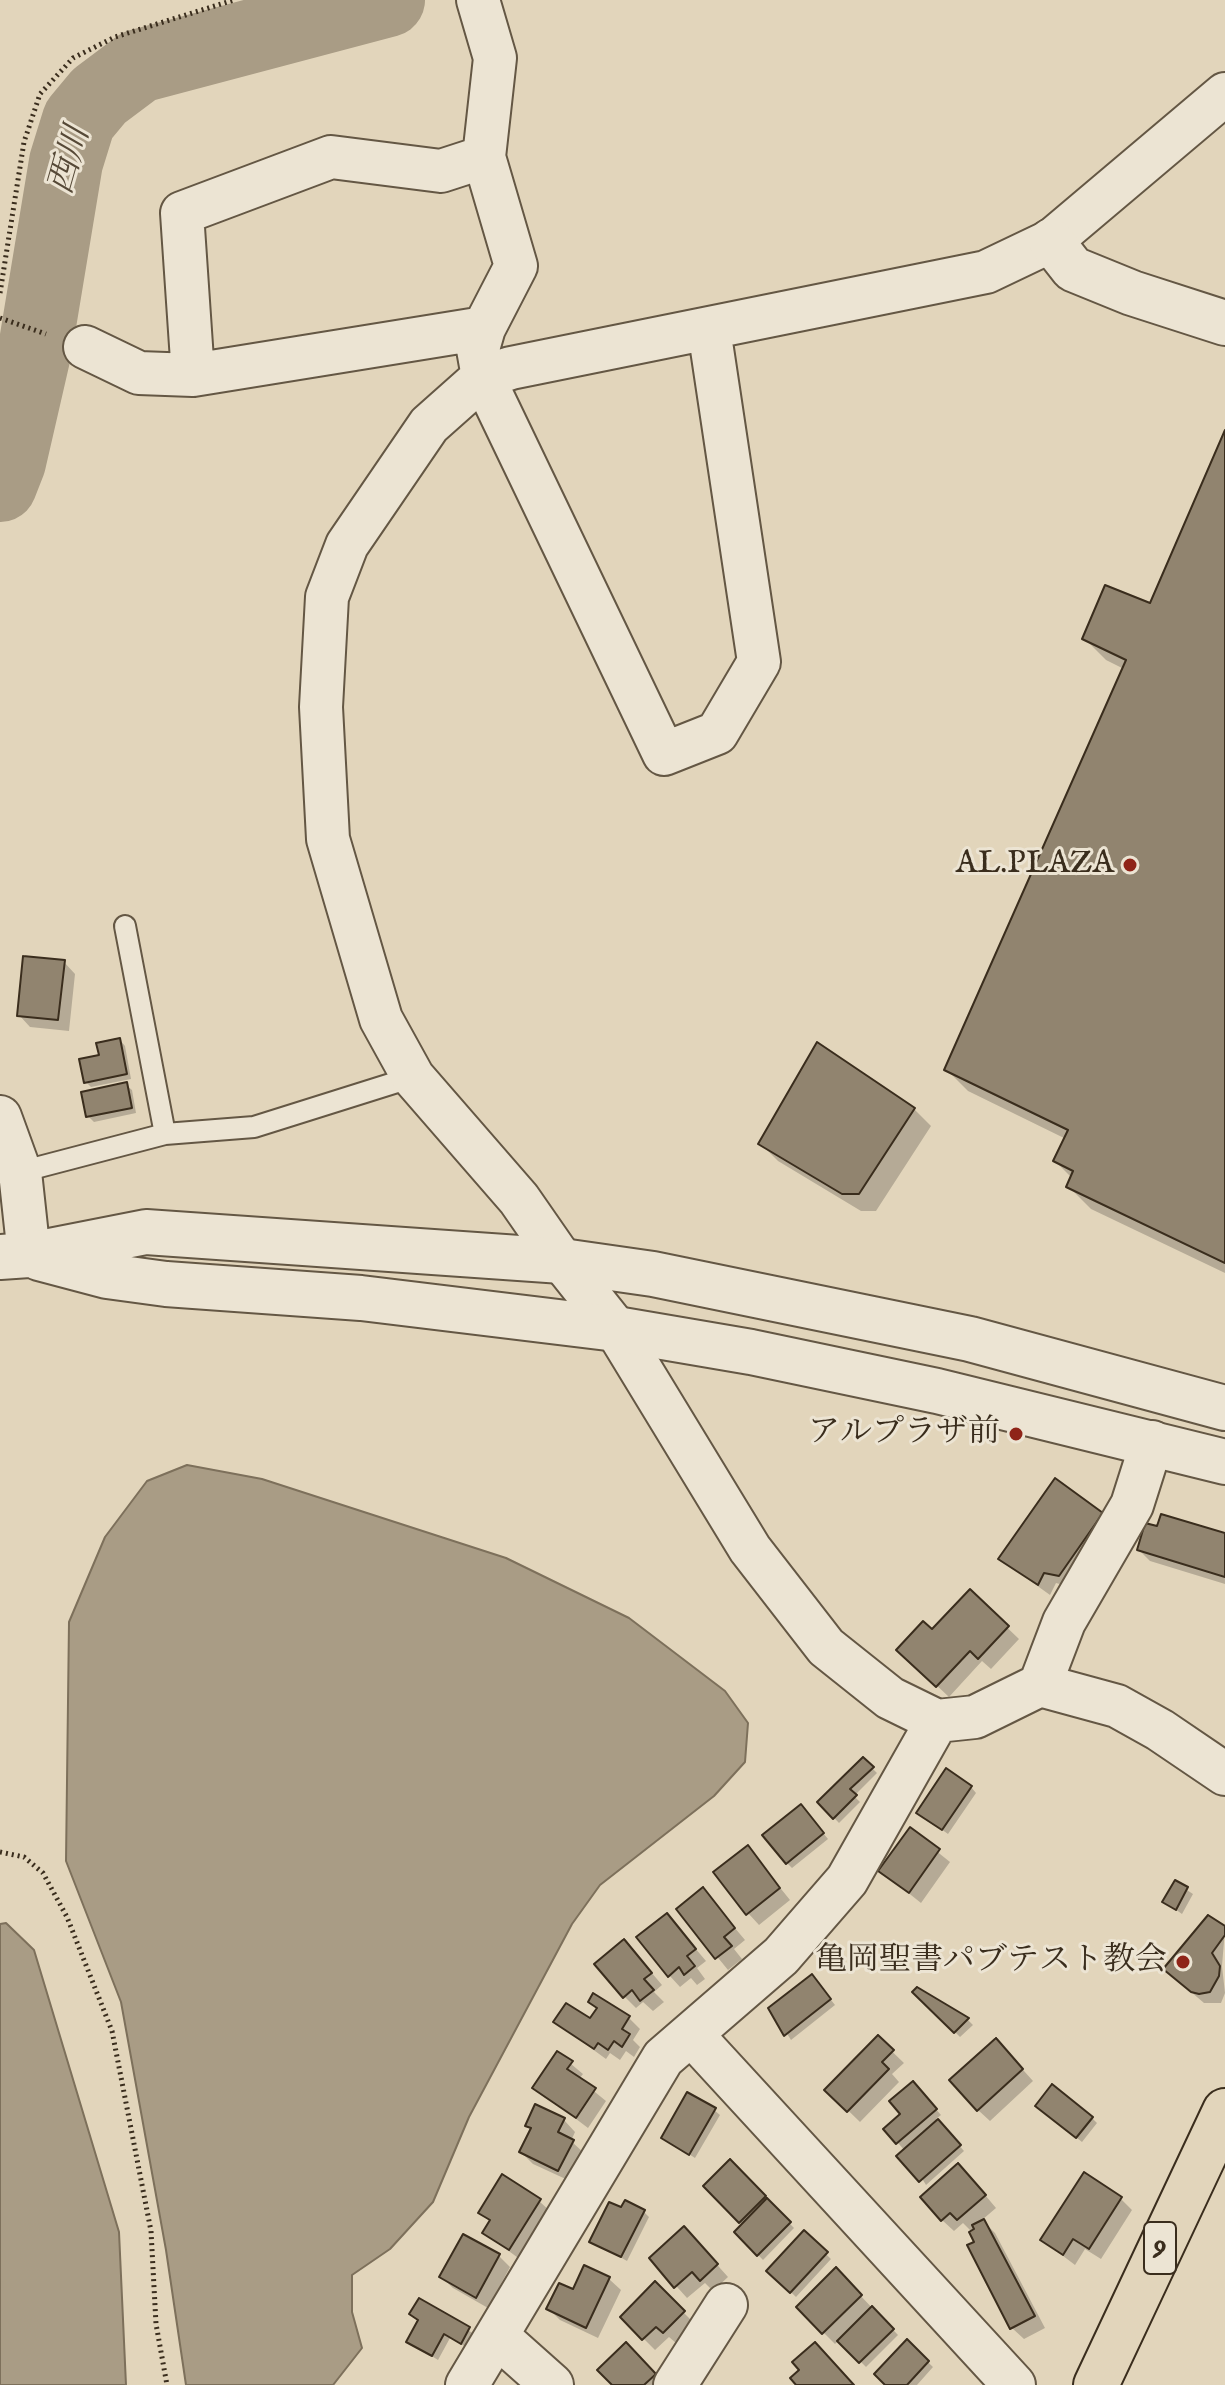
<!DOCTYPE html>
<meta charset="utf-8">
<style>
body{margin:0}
canvas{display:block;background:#e2d5bb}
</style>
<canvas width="1225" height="2385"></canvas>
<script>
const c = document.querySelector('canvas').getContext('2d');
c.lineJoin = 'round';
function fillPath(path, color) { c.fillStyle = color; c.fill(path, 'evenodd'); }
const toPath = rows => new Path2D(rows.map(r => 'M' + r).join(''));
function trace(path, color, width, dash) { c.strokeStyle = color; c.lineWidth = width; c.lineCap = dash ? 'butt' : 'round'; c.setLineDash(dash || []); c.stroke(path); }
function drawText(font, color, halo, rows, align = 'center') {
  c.font = font + ' "IM FELL English","Noto Serif JP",serif'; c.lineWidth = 6; c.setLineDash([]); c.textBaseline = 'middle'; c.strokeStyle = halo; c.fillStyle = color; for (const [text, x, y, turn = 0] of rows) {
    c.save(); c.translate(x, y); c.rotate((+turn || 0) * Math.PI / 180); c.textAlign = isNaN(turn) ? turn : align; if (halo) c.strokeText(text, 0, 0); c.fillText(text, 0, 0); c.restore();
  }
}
const water = toPath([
 [187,1465,262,1479,506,1558,629,1618,725,1691,748,1723,745,1762,714,1796,600,1885,572,1924,469,2117,433,2202,390,2249,352,2275,352,2312,362,2348,333,2385,186,2385,166,2250,121,2002,66,1861,69,1622,105,1537,147,1481,187,1465],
 [6,1923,34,1950,119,2232,126,2385,0,2385,0,1924,6,1923]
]);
fillPath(water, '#a99c85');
trace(water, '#7d705b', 2);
fillPath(toPath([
 [1225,435,1225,1273,1091,1209,1069,1187,1072,1178,1055,1161,1066,1139,968,1091,946,1069,1124,669,1106,660,1084,638,1151,606],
 [64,962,75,974,69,1031,30,1027,19,1015],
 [120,1040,125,1046,131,1079,91,1087,86,1082,101,1057],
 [126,1085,132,1090,136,1113,94,1122,88,1116],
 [914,1109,931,1126,876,1211,861,1211,778,1161,761,1144],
 [1101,1515,1113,1526,1071,1587,1056,1583,1050,1595,1000,1559],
 [1225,1535,1225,1584,1150,1561,1139,1550],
 [970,1592,1019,1639,991,1669,982,1661,949,1697,899,1650,932,1632],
 [863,1759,877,1773,854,1796,860,1802,839,1823,819,1802],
 [971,1787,976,1793,948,1834,924,1817],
 [806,1812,828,1839,792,1868,787,1863],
 [910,1830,950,1862,921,1903,881,1871],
 [748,1848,790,1900,759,1925,748,1913],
 [1176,1883,1193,1894,1182,1914,1165,1902],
 [703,1890,745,1940,734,1949,742,1959,728,1970,679,1910],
 [667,1915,706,1961,697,1968,705,1979,697,1985,691,1978,680,1987,669,1975],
 [1225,1929,1222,1966,1225,1993,1221,2003,1204,2003,1177,1980],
 [635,1953,662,1985,654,1992,664,2002,653,2011,643,2002,636,2008,624,1996],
 [817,1982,835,2005,791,2040,771,2009],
 [918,1990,968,2020,973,2025,960,2037,915,1992],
 [590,2001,629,2018,640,2029,633,2040,640,2047,634,2057,626,2051,620,2060,610,2053,606,2059,555,2022,591,2021,598,2009],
 [878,2038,904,2063,892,2074,899,2082,860,2122,827,2090],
 [1007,2052,1033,2081,990,2121,978,2110],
 [558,2053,583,2074,579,2079,606,2101,588,2128,535,2088],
 [918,2089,941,2115,936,2119,964,2151,926,2185,905,2151,886,2129,903,2114],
 [714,2110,720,2115,695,2158,664,2138],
 [1043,2111,1092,2118,1097,2123,1082,2142],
 [564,2120,575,2132,571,2141,584,2153,570,2181,533,2164,521,2152,532,2130,527,2125],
 [730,2162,794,2228,763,2260,736,2232,743,2225,705,2186],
 [970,2177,996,2208,982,2220,995,2233,1045,2328,1024,2339,1012,2328,971,2231,963,2223,954,2231,942,2220],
 [1121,2199,1132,2210,1101,2259,1085,2249,1075,2265,1042,2240],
 [539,2201,551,2212,521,2260,484,2233,491,2223,480,2212],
 [622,2210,644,2212,649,2217,627,2261,592,2241],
 [804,2233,831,2259,796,2297,769,2271],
 [695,2240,728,2277,713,2291,705,2283,687,2298,651,2258],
 [499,2256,510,2267,488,2308,453,2288,441,2277],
 [585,2268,609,2279,621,2290,598,2338,560,2320,549,2309,574,2292],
 [836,2270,898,2335,866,2367,839,2340,835,2344,798,2307],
 [655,2284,695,2324,676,2343,669,2337,655,2350,622,2317],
 [420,2300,474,2334,466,2347,450,2338,438,2360,409,2342,420,2321,412,2314],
 [907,2342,933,2367,917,2385,887,2385],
 [626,2345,659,2381,655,2385,614,2385]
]), '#0003');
trace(toPath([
 [0,485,9,462,35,349,66,162,79,120,99,96,139,66,388,0]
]), '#a99c85', 74);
const building = toPath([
 [1225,430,1225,1263,1066,1187,1073,1171,1053,1161,1068,1130,944,1070,1126,660,1082,639,1105,585,1150,603,1225,430],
 [23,956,65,960,58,1020,17,1016,23,956],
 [120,1038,127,1074,84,1083,79,1059,99,1055,96,1043,120,1038],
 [817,1042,915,1108,859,1194,842,1194,758,1144,817,1042],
 [127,1082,132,1108,86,1117,81,1092,127,1082],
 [1055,1478,1103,1513,1059,1576,1044,1573,1038,1585,998,1559,1055,1478],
 [1161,1514,1225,1533,1225,1577,1137,1550,1145,1523,1157,1526,1161,1514],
 [970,1589,1009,1626,978,1659,970,1651,936,1687,896,1650,923,1621,932,1629,970,1589],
 [863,1757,874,1767,850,1789,857,1795,833,1819,817,1802,863,1757],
 [946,1768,972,1786,942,1830,916,1813,946,1768],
 [801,1804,824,1833,786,1864,762,1835,801,1804],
 [910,1827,940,1849,909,1893,878,1871,910,1827],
 [748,1845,780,1888,746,1915,713,1872,748,1845],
 [1175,1880,1188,1887,1176,1910,1162,1902,1175,1880],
 [703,1887,735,1928,724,1937,732,1946,715,1959,676,1909,703,1887],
 [667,1913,696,1949,687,1956,695,1966,684,1975,679,1967,668,1977,636,1937,667,1913],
 [1208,1915,1225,1926,1225,1935,1212,1953,1220,1966,1219,1976,1210,1992,1199,1994,1191,1992,1163,1969,1208,1915],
 [624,1939,652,1973,644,1979,654,1990,640,2001,632,1990,623,1998,594,1964,624,1939],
 [812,1974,831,1999,784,2036,768,2008,812,1974],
 [917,1987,969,2018,954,2033,912,1992,917,1987],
 [593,1993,630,2016,622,2029,630,2034,622,2047,614,2041,608,2050,598,2043,594,2049,553,2022,566,2003,590,2018,597,2008,588,2002,593,1993],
 [878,2035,894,2050,882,2062,889,2069,847,2112,824,2090,878,2035],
 [996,2038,1023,2069,977,2111,949,2080,996,2038],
 [557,2051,573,2061,567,2069,596,2088,576,2118,532,2088,557,2051],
 [913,2081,937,2109,896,2144,883,2129,900,2114,889,2101,913,2081],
 [1052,2084,1093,2117,1076,2138,1035,2106,1052,2084],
 [687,2092,716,2108,689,2155,661,2138,687,2092],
 [535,2104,565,2118,558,2132,574,2140,558,2171,519,2152,531,2128,525,2126,535,2104],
 [938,2119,961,2145,919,2182,896,2156,938,2119],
 [730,2159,766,2196,739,2223,703,2186,730,2159],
 [958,2163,986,2195,957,2220,950,2213,941,2221,920,2197,958,2163],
 [1084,2172,1122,2197,1089,2249,1073,2239,1063,2255,1040,2240,1084,2172],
 [502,2174,541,2199,509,2250,482,2233,490,2220,478,2213,502,2174],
 [767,2198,791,2222,757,2256,734,2232,767,2198],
 [625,2200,645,2210,621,2257,589,2242,609,2202,621,2207,625,2200],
 [984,2219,1035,2316,1010,2329,967,2245,974,2242,969,2232,974,2229,972,2225,984,2219],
 [684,2226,718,2264,700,2281,692,2272,674,2288,649,2258,684,2226],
 [804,2230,828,2252,790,2293,766,2271,804,2230],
 [463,2234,500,2254,476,2298,439,2277,463,2234],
 [584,2265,610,2277,586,2328,546,2309,559,2283,573,2289,584,2265],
 [836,2267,862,2295,822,2334,796,2307,836,2267],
 [655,2281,685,2311,663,2333,656,2327,642,2340,620,2317,655,2281],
 [419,2298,470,2327,461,2344,444,2334,432,2356,406,2342,418,2320,409,2314,419,2298],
 [872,2306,894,2329,859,2363,837,2341,872,2306],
 [907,2339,929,2361,907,2385,885,2385,874,2374,907,2339],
 [626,2342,656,2374,644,2385,612,2385,597,2370,626,2342],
 [815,2342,854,2385,796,2385,790,2378,799,2370,792,2362,815,2342]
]);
fillPath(building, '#91846f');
trace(building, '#3a2d1d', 2);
const service = toPath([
 [125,926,165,1134],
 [20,1172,165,1134,254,1127,413,1077]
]);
const minor = toPath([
 [478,0,495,58,484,157,516,266,484,328,478,349,483,377,664,754,717,733,759,662,709,329],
 [1225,94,1051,241,986,272,511,368,483,377,429,425,347,545,327,597,321,707,328,839,381,1019,413,1077,519,1199,562,1261,616,1329,750,1549,826,1647,890,1698,937,1721,975,1717,1040,1685,1117,1706,1160,1730,1225,1774],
 [484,157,441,171,331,157,182,213,193,375,484,328],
 [85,347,139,373,193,375],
 [0,1117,20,1172,29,1255],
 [1040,1685,1064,1622,1132,1505,1152,1442],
 [692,2035,1014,2385],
 [497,2336,552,2385],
 [467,2385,663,2058,781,1956,847,1880,937,1721],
 [675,2385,726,2305]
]);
const tertiary = toPath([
 [1051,241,1073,269,1132,293,1225,323],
 [0,1257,29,1255,146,1232,562,1261,653,1274,970,1339,1225,1408],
 [39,1258,107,1276,166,1284,361,1298,616,1329,751,1352,937,1391,1225,1462]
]);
const trunk = toPath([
 [1096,2385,1225,2111]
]);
trace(service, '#645744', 24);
trace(minor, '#645744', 46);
trace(tertiary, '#645744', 48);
trace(trunk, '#3a2d1d', 48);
trace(toPath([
 [0,293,24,142,40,94,73,58,115,37,234,0],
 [0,318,46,334],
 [0,1852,24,1857,43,1873,67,1917,112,2031,151,2231,156,2324,167,2385]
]), '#3a2d1d', 5, [2, 4]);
trace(service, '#ece4d3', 20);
trace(minor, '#ece4d3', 42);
trace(tertiary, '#ece4d3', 44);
trace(trunk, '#e2d5bb', 44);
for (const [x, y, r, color] of [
 [1130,865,8,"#8f2418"],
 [1016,1434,8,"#8f2418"],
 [1183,1962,8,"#8f2418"]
]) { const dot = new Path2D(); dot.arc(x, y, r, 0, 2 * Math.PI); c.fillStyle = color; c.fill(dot); trace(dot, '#ece4d3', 3); }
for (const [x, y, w] of [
 [1160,2248,32]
]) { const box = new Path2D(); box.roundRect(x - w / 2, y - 26, w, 52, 6); c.fillStyle = '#ece4d3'; c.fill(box); trace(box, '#3a2d1d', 2); }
drawText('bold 30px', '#3a2d1d', null, [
 ["9",1160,2248]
]);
drawText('32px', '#3a2d1d', '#ece4d3', [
 ["AL.PLAZA",1114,865],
 ["アルプラザ前",1000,1434],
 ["亀岡聖書パブテスト教会",1167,1962]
], 'right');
drawText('italic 34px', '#564937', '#ece4d3', [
 ["西川",72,161,-74]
]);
</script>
